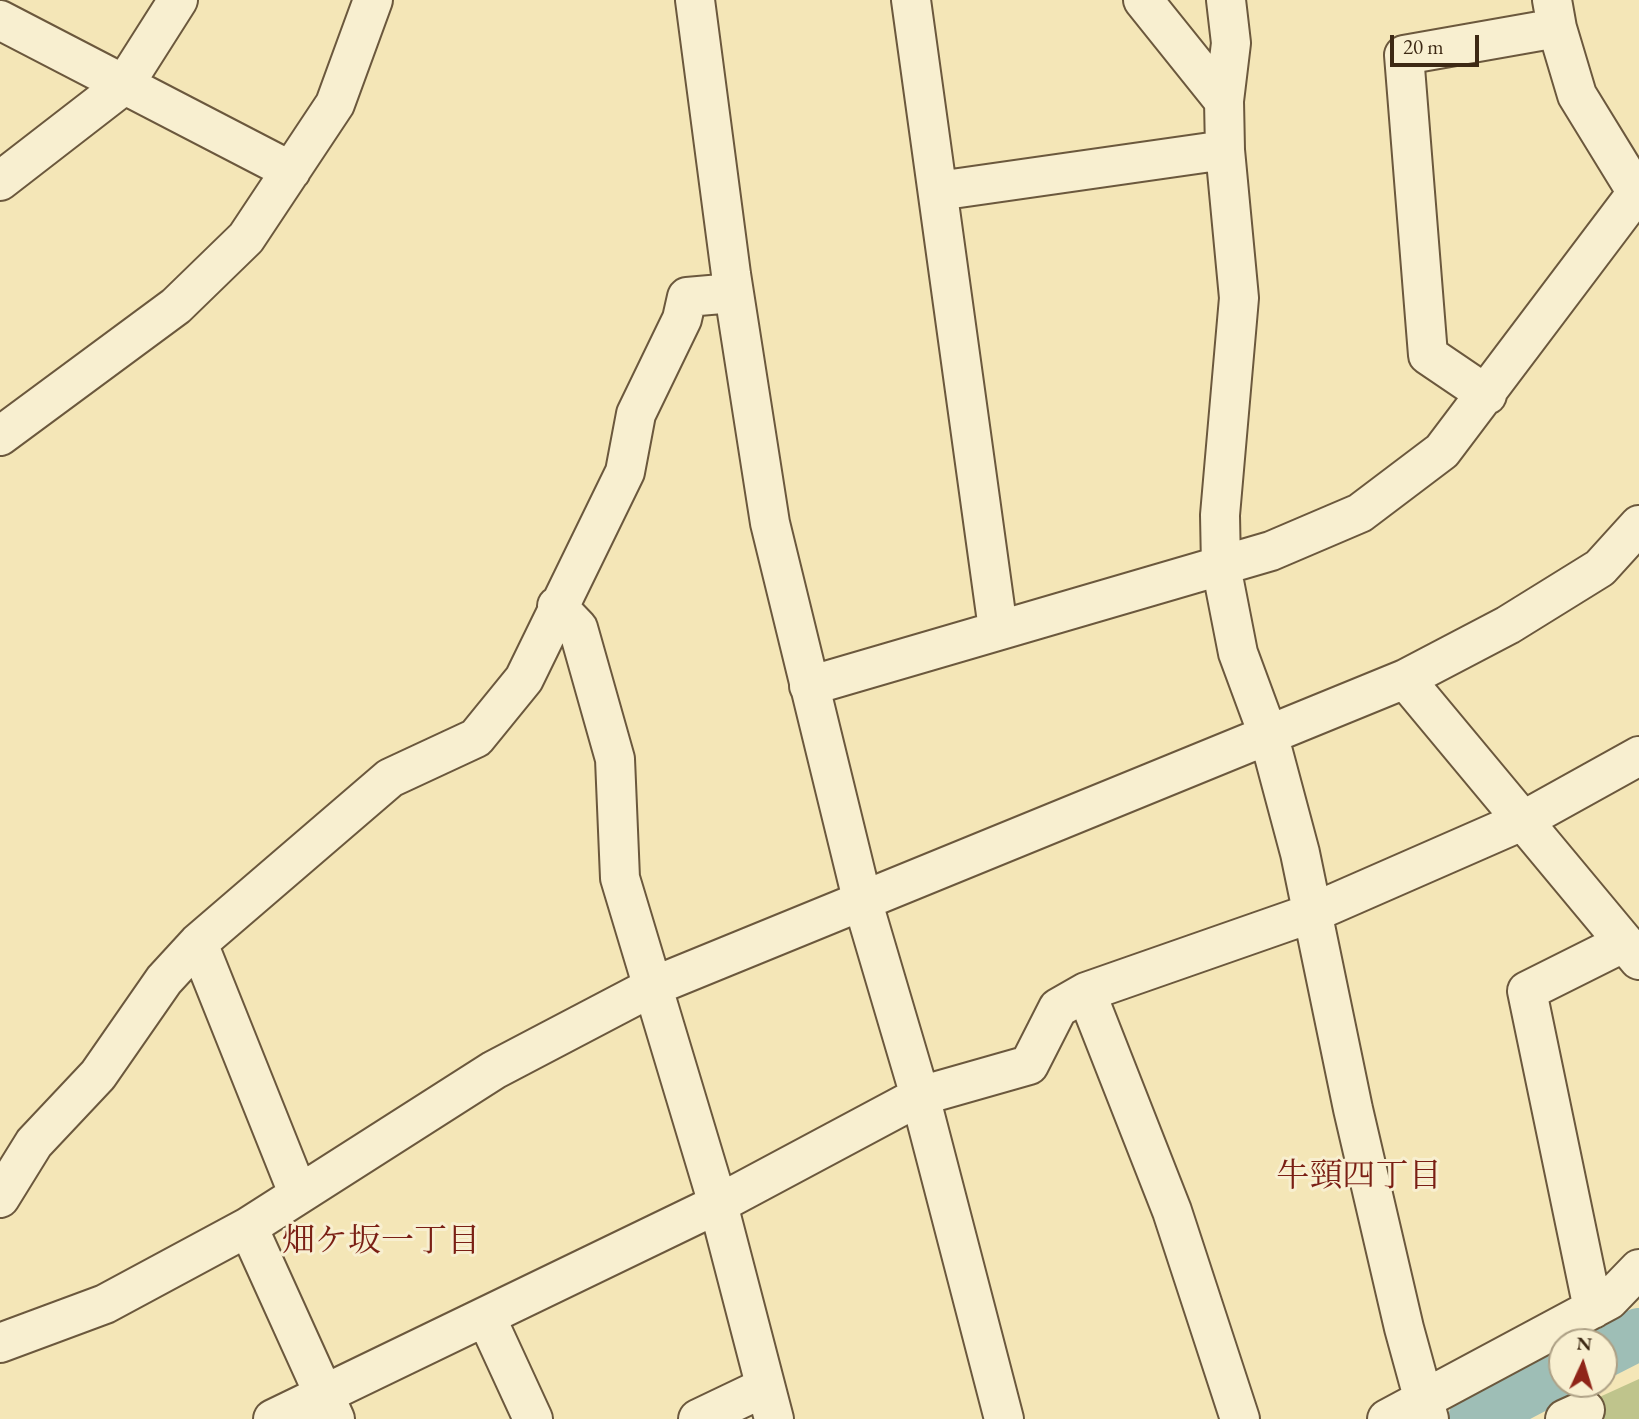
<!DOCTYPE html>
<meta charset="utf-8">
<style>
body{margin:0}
#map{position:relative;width:1639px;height:1419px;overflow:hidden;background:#f4e6b7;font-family:"EB Garamond",serif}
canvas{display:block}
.north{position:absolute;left:1548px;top:1328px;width:70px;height:70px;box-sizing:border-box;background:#f8efd0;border:2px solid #ada085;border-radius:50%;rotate:4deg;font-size:19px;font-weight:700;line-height:28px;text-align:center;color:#3d2914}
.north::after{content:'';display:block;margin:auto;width:24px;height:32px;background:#8f2418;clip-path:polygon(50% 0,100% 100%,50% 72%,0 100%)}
.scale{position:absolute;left:1390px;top:35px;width:89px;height:32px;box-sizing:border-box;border:4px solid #3d2914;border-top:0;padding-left:9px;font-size:21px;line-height:24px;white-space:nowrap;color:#3d2914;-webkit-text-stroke:5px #f8efd0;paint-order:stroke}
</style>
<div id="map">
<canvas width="1639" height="1419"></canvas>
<div class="north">N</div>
<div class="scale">20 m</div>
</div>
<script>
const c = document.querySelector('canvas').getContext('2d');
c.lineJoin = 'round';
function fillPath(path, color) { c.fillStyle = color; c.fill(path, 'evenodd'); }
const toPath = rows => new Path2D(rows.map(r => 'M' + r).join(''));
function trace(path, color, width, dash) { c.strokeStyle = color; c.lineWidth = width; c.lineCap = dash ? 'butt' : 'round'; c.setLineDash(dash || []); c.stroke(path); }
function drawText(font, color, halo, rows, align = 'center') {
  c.font = font + ' "EB Garamond","Noto Serif JP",serif'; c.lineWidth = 6; c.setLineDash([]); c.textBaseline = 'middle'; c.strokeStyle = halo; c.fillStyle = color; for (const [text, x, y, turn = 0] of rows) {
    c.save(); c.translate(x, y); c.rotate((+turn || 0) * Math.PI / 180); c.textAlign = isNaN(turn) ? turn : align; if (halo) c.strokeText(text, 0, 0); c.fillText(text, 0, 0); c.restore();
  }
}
fillPath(toPath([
 [1639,1379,1639,1419,1575,1419,1571,1410]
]), '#bfc48c');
trace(toPath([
 [1604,1352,1639,1334],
 [1474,1419,1562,1373]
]), '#9ebeb6', 52);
const minor = toPath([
 [695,0,731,274,770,523,863,903,920,1096,1004,1419],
 [911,0,998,629],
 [1143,0,1224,101],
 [1226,0,1231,43,1224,101,1225,150,1239,298,1220,515,1221,566,1238,653,1269,737,1300,853,1353,1109,1404,1328,1429,1419],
 [1552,0,1557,28,1577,95,1639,196],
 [0,20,291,171],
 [0,181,124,85,178,0],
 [938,191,1225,150],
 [1487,395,1428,355,1404,55,1557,28],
 [0,436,176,306,246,238,335,104,373,0],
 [557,606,578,628,615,759,620,878,718,1204,774,1419],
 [1405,679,1639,960],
 [809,686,1271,551,1360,513,1442,451,1639,190],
 [198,943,298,1193],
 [1086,992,1172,1211,1240,1419],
 [0,1198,34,1143,98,1075,164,980,198,943,390,778,476,738,524,679,625,472,636,414,682,319,687,297,733,293],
 [248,1227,335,1419],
 [1593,1309,1527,991,1623,943],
 [486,1317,533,1419],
 [0,1343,105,1304,248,1227,494,1070,654,986,1405,679,1508,625,1600,568,1639,525],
 [273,1419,718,1204,920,1096,1029,1065,1058,1008,1086,992,1312,913,1522,821,1639,756],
 [698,1419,765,1387],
 [1387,1419,1609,1300,1639,1269],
 [1565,1419,1585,1410]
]);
trace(minor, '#6b583d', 42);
trace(minor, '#f8efd0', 38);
drawText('33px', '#7a1f14', '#f8efd0', [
 ["牛頸四丁目",1359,1177],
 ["畑ケ坂一丁目",381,1242]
]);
</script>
